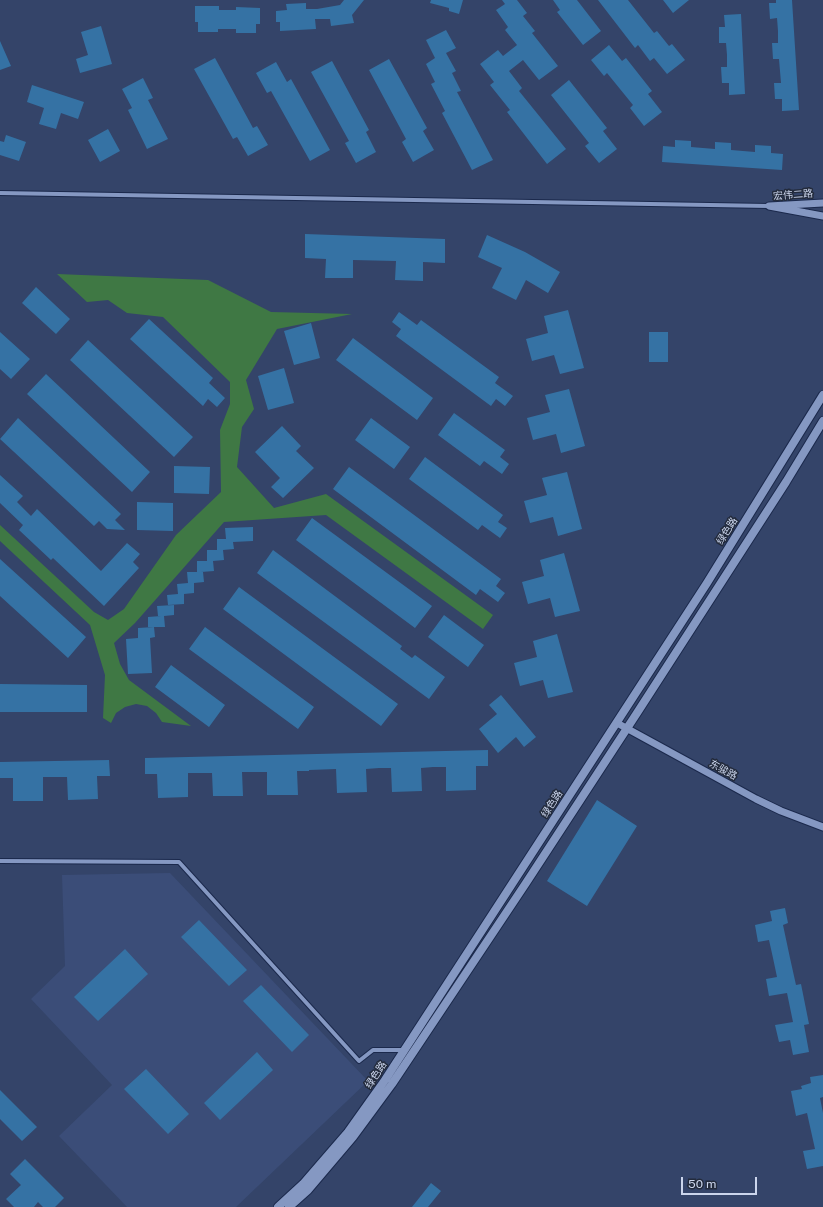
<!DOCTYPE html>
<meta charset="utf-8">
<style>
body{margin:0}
#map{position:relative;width:823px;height:1207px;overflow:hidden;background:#344469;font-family:"Public Sans",sans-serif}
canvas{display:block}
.scale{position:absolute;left:681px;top:1177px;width:76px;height:18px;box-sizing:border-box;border:2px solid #cbd5ec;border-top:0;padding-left:5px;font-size:12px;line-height:14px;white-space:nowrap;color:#cbd5ec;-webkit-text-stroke:3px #232b3c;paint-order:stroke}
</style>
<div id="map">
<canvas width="823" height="1207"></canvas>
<div class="scale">50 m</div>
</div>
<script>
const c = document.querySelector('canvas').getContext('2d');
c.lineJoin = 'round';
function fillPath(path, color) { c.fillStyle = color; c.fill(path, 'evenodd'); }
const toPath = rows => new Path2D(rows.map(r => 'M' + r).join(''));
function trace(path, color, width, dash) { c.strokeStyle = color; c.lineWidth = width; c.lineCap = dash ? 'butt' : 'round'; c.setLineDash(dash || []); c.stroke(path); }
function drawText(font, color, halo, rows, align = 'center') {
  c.font = font + ' "Public Sans","Noto Sans SC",sans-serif'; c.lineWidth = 3; c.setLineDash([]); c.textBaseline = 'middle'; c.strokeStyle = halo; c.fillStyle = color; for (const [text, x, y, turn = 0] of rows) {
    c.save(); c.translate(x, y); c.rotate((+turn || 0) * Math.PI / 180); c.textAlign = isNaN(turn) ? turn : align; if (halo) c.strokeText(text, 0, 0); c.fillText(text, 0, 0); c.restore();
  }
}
fillPath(toPath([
 [170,873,368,1081,236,1207,127,1207,59,1136,112,1085,31,999,65,966,62,875]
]), '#3b4d78');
fillPath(toPath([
 [57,274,208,280,271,312,352,314,277,329,246,380,254,409,242,427,237,467,274,508,326,494,493,615,483,629,326,515,224,522,135,623,114,643,120,664,129,680,191,726,162,722,156,713,147,706,136,704,125,707,116,713,111,723,103,718,105,675,90,625,0,541,0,525,94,612,108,620,124,609,176,535,221,492,220,430,230,404,230,382,163,317,127,313,108,300,87,302]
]), '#3f7844');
fillPath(toPath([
 [344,0,364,0,352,15,354,23,331,26,330,19,315,19,316,29,280,31,280,22,276,22,276,11,287,10,286,4,306,3,306,9,317,9,340,5],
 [431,0,463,0,459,14,449,11,449,8,430,3],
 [502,0,517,0,527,13,523,16,535,31,532,33,558,66,539,80,523,60,509,71,522,88,519,91,566,149,547,164,507,112,510,110,490,85,494,82,480,64,498,50,503,56,517,45,505,30,508,27,496,10,505,4],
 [553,0,577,0,601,31,583,45,557,12,560,10],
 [598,0,628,0,654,33,657,31,669,46,672,44,685,60,667,74,654,58,650,61,638,45,635,48],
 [663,0,689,0,673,13],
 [776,0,792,0,799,110,782,111,782,99,775,99,774,83,781,83,779,59,773,59,772,43,778,43,778,31,777,18,770,19,769,3,776,3],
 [195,6,219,6,219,10,236,10,236,7,260,8,260,24,256,24,256,33,236,33,236,29,218,29,218,32,198,32,198,22,195,22],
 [741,14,745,94,729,95,729,83,722,83,721,67,727,67,727,55,726,43,719,43,719,27,725,27,724,15],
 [101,26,112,64,80,73,76,59,88,55,81,32],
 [446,30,456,48,446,53,456,71,452,73,461,91,457,92,493,160,472,170,442,113,445,111,431,84,435,82,426,64,435,58,426,40],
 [0,41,11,66,0,70],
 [609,45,622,61,626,58,652,91,648,94,662,112,644,126,630,108,633,105,607,73,604,76,591,60],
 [215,58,253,128,257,126,268,145,248,156,237,137,233,139,194,69],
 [389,59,427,128,423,131,434,150,413,162,402,142,406,139,369,70],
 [332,61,369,130,366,132,376,152,356,163,345,143,349,141,311,72],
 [276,62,287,82,291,79,330,150,310,161,271,91,267,93,256,73],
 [143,78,153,98,148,100,168,139,147,149,128,110,132,108,122,89],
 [569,80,607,128,603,131,617,149,599,163,585,146,589,143,551,95],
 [32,85,84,102,78,119,61,113,56,129,39,124,44,108,27,102],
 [108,129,120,151,100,162,88,140],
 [6,135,26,142,19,161,0,155,0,141,4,142],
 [675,140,691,141,691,147,715,149,715,142,731,143,731,150,755,152,755,145,771,146,771,153,783,154,782,170,662,162,663,146,675,147],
 [305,234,445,239,445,263,423,262,423,281,395,280,396,261,353,260,353,278,325,278,326,259,305,258],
 [487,235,525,252,560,272,548,293,526,280,516,300,492,288,502,268,478,257],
 [36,287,70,319,56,334,22,303],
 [568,310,584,368,560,374,554,355,532,361,526,339,548,333,544,316],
 [399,312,417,325,421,320,499,377,495,383,513,396,505,406,496,399,491,406,396,336,401,329,392,322],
 [149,319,213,378,209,383,225,398,217,407,208,399,203,406,130,339],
 [311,323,320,358,294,365,284,331],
 [0,332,30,359,11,379,0,369],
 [649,332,668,332,668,362,649,362],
 [353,338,433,398,417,420,336,360],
 [88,340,193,437,174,457,70,360],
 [284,368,294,403,268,410,258,376],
 [46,374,150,472,132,492,27,394],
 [569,389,585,446,561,453,556,434,533,440,527,418,550,412,545,395],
 [454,413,505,450,500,457,509,464,502,474,484,461,480,466,438,435],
 [18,418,121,514,115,520,125,530,107,529,99,521,94,526,0,439],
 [371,418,410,447,394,469,355,440],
 [282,426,301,446,296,451,314,468,283,498,271,487,280,478,255,452],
 [425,457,503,515,498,522,507,528,500,538,482,525,478,530,409,479],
 [174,466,210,467,209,494,174,493],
 [349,467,501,579,496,586,505,593,498,602,480,589,476,595,333,489],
 [567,472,582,529,558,536,553,517,530,523,524,501,547,495,542,478],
 [0,475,23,496,17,502,31,516,37,509,101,571,127,543,140,554,133,562,139,568,104,606,53,558,51,560,19,530,23,525,0,503],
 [137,502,173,503,173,531,137,530],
 [312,518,432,606,415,628,296,540],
 [253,527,253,541,233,542,234,549,223,550,224,560,213,561,214,571,201,572,203,572,204,582,194,583,194,593,184,594,184,604,168,605,167,595,178,594,177,584,188,583,187,572,197,572,197,561,212,561,207,561,207,550,217,550,217,539,226,539,225,528],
 [273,550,402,646,400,649,412,658,415,655,445,677,429,699,257,573],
 [564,553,580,611,555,617,550,598,528,604,522,582,544,576,540,560],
 [0,559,86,637,68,658,0,596],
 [239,587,398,704,381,726,223,609],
 [174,605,174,615,164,616,165,627,148,627,148,617,161,616,158,616,157,606],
 [444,615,484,645,468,667,428,637],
 [154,627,155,637,150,638,152,673,128,674,126,639,138,638,138,628],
 [205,627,314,707,298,729,189,649],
 [557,634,573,692,548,698,543,680,520,686,514,663,537,657,533,641],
 [171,665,225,705,209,727,155,687],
 [0,684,87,685,87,712,0,712],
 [501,695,536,737,524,747,516,737,498,753,479,729,497,714,489,705],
 [488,750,488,766,476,766,476,790,446,791,446,767,433,767,421,768,422,791,392,792,391,768,379,768,366,769,367,792,337,793,336,769,309,770,309,771,297,771,298,795,267,795,267,772,242,772,243,796,213,796,212,773,188,773,188,797,158,798,157,774,145,774,145,758],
 [109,760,110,776,97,776,98,799,68,800,67,777,43,777,43,801,13,801,13,778,0,778,0,762],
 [597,800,637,826,587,906,547,881],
 [785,908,788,923,783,925,790,958,796,985,801,984,809,1024,804,1025,809,1052,793,1055,790,1040,779,1042,775,1025,793,1022,787,993,769,996,766,979,777,977,773,958,769,940,758,942,755,925,772,921,770,911],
 [199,920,247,970,229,986,181,937],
 [125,949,148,974,98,1021,74,997],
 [261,985,309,1035,292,1052,243,1001],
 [257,1052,273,1070,220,1120,204,1103],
 [146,1069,189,1114,168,1134,124,1089],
 [823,1075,823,1097,820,1098,823,1113,823,1166,807,1169,803,1151,815,1149,807,1113,796,1116,791,1091,802,1089,801,1086,811,1083,810,1077],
 [0,1090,37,1127,22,1141,0,1119],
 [25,1159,64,1198,55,1207,43,1207,38,1202,34,1207,14,1207,6,1199,21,1185,10,1174],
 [431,1183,441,1191,428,1207,412,1207]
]), '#3572a4');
const minor = toPath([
 [0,193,769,206],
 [0,861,179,862,359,1061,373,1050,405,1050]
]);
const tertiary = toPath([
 [823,203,769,206,823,216],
 [617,723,756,799,781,811,823,827]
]);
const secondary = toPath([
 [278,1207,303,1184,348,1132,385,1080,707,583,823,395],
 [289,1207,308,1190,353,1137,392,1084,526,883,637,713,786,482,823,421]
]);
trace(minor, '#1b294c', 6);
trace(tertiary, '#1b294c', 9);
trace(secondary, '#1b294c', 10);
trace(minor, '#8598c2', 4);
trace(tertiary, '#8598c2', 7);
trace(secondary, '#8598c2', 8);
drawText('10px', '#cbd5ec', '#232b3c', [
 ["宏伟二路",793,195,-4],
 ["绿色路",727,531,-58],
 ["东骏路",723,770,29],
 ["绿色路",552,804,-57],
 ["绿色路",376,1075,-56]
]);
</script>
